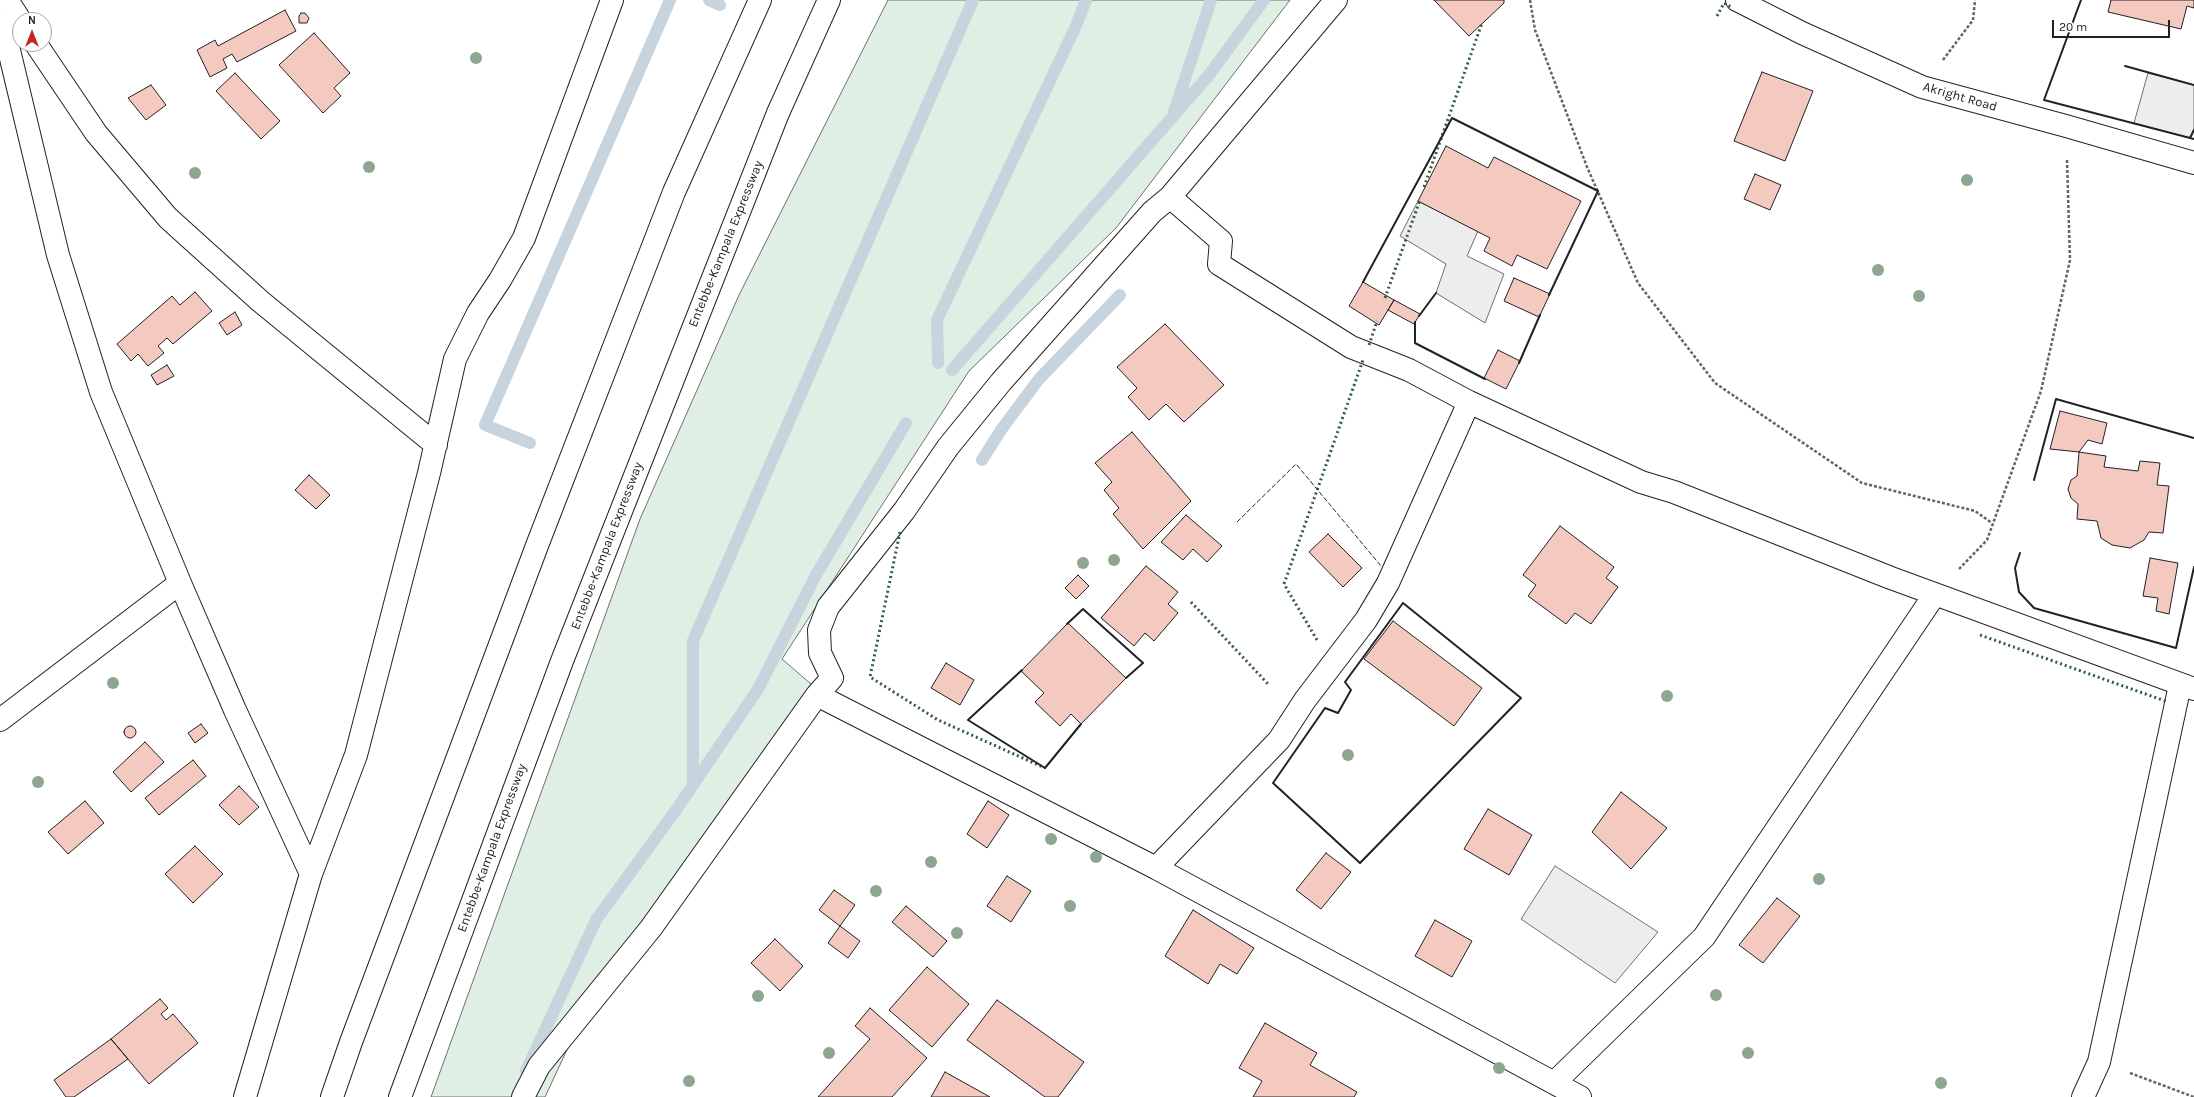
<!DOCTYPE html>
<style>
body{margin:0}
#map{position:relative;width:2194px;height:1097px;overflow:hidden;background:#fff;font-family:Karla,sans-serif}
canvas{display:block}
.north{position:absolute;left:12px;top:12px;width:40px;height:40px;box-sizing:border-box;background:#fff;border:1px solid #a7a7a7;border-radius:50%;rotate:0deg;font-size:11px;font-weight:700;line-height:16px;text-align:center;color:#222}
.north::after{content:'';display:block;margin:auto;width:14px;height:18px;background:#c62828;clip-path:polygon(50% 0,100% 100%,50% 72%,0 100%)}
.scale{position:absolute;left:2052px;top:20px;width:118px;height:18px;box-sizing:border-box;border:2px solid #222;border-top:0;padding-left:5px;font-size:12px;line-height:14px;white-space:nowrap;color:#222;-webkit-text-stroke:3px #fff;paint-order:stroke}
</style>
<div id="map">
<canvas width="2194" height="1097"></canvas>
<div class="north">N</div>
<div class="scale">20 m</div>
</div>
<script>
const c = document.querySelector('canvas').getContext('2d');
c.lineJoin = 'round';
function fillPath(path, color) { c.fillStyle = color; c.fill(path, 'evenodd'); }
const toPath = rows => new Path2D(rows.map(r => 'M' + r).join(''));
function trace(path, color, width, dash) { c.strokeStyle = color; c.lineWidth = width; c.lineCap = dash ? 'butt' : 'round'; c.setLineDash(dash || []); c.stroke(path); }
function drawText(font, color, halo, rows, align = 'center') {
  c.font = font + ' Karla,sans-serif'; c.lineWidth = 3; c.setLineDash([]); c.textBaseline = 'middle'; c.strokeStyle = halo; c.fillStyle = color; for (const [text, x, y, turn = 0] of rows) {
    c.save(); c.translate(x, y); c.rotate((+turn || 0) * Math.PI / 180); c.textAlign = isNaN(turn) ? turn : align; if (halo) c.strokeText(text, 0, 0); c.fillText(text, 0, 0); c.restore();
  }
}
const green = toPath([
 [888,0,1290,0,1116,228,969,371,782,659,826,697,572,1039,545,1097,431,1097,640,519,739,295,888,0]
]);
fillPath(green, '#e0efe3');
trace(green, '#6f6f6f', 1);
const parking = toPath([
 [2148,73,2194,85,2194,128,2190,138,2134,123,2148,73],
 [1418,201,1478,231,1467,256,1504,274,1485,323,1436,293,1446,264,1400,236,1418,201],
 [1555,866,1658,932,1615,983,1521,919,1555,866]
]);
fillPath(parking, '#ededed');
trace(parking, '#6f6f6f', 1);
trace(toPath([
 [709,0,720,5],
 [1174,112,1211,0],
 [938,363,937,320,1075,28,1086,0],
 [952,370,1209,75,1264,0],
 [530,443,485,425,670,0],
 [982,460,1001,430,1039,379,1120,295],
 [693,785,693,641,973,0],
 [526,1071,596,920,676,810,758,689,816,575,906,423]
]), '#c7d3dd', 12);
const building = toPath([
 [1434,0,1504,0,1504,3,1469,36,1434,0],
 [2111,0,2194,0,2194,8,2187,6,2181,29,2108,12,2111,0],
 [285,10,296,31,237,62,232,54,223,59,227,68,210,77,197,50,215,40,218,46,285,10],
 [301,13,305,13,309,18,307,23,299,23,299,16,301,13],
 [314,33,350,73,334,88,341,96,323,113,279,65,314,33],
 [1762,72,1813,91,1785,161,1734,141,1762,72],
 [235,73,280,121,261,139,216,91,235,73],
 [151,85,166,105,146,120,128,98,151,85],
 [1446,146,1488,168,1494,157,1581,201,1547,269,1517,255,1512,266,1484,251,1490,238,1418,201,1446,146],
 [1755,174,1781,185,1770,210,1744,199,1755,174],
 [1514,278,1550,294,1539,317,1504,301,1514,278],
 [1363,282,1394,300,1379,325,1349,306,1363,282],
 [195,292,212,311,173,344,167,338,158,346,164,353,148,366,138,354,131,361,117,344,172,296,180,305,195,292],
 [1394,300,1420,314,1414,324,1388,310,1394,300],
 [235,312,242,325,227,335,219,323,235,312],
 [1165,324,1224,385,1184,422,1166,404,1149,420,1128,397,1137,388,1117,367,1165,324],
 [1498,350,1520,361,1506,389,1484,378,1498,350],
 [167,365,174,376,157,385,151,375,167,365],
 [2060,411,2107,423,2102,444,2088,440,2079,452,2050,449,2060,411],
 [1132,432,1191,501,1143,549,1113,514,1119,508,1104,490,1112,482,1095,463,1132,432],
 [2079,452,2106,456,2104,467,2138,471,2140,461,2160,463,2157,485,2169,486,2163,533,2149,532,2144,540,2130,548,2112,545,2101,538,2097,521,2077,519,2078,504,2071,498,2068,489,2071,480,2077,476,2079,452],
 [309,475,330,495,316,509,295,490,309,475],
 [1186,515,1222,546,1207,562,1193,549,1183,560,1161,542,1186,515],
 [1560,526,1614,567,1606,578,1618,587,1591,624,1575,613,1566,624,1528,596,1536,585,1523,575,1560,526],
 [1328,534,1362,568,1343,587,1309,552,1328,534],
 [2150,558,2178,563,2169,614,2156,611,2158,598,2143,596,2150,558],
 [1146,566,1178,592,1168,604,1178,613,1154,641,1145,633,1134,646,1101,618,1146,566],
 [1078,575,1089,586,1076,599,1065,588,1078,575],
 [1393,621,1482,688,1454,726,1364,659,1393,621],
 [1068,623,1126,678,1081,724,1071,714,1060,726,1035,702,1044,693,1021,671,1068,623],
 [946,663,974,680,960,705,931,688,946,663],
 [201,724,208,733,195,743,188,733,201,724],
 '124 732a6 6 0 1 1 12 0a6 6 0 1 1-12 0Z',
 [145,742,164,762,131,792,113,772,145,742],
 [193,760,206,776,159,815,145,798,193,760],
 [239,786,259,807,239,825,219,805,239,786],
 [1621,792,1667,828,1631,869,1592,832,1621,792],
 [85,801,104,823,68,854,48,832,85,801],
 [988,801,1009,815,987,848,967,834,988,801],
 [1488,809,1532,835,1509,875,1464,849,1488,809],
 [195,846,223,874,193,903,165,874,195,846],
 [1326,853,1351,872,1321,909,1296,890,1326,853],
 [1007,876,1031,891,1011,922,987,906,1007,876],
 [834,890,855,905,840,926,819,910,834,890],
 [1777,898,1800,916,1763,963,1739,945,1777,898],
 [906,906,947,941,933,957,892,922,906,906],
 [1193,910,1254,948,1237,974,1220,964,1208,984,1165,956,1193,910],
 [1435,920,1472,941,1452,977,1415,956,1435,920],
 [840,926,860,941,848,958,828,943,840,926],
 [775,939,803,966,780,991,751,963,775,939],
 [927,967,969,1004,932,1047,889,1010,927,967],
 [160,999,168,1008,161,1014,166,1020,173,1014,198,1043,149,1084,111,1039,160,999],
 [997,1000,1084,1062,1058,1097,1045,1097,967,1040,997,1000],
 [870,1008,927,1058,892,1097,818,1097,870,1039,855,1026,870,1008],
 [1265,1023,1317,1053,1310,1065,1357,1092,1354,1097,1253,1097,1262,1081,1239,1068,1265,1023],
 [111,1039,128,1059,74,1097,66,1097,54,1080,111,1039],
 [945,1072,990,1097,931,1097,945,1072]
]);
fillPath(building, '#f3c9c0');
trace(building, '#222', 1);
const street = toPath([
 [7,0,20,20],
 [1336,0,1170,197,1221,241,1219,264,1351,347,1409,370,1469,402,1641,482,1674,492,1891,578,2194,689],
 [1737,0,1802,33,1922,87,2066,126,2194,163],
 [0,21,8,46,58,255,101,392,180,583,235,710,311,874],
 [36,44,96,133,168,218,260,301,436,445],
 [817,695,832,678,820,653,819,630,828,607,904,511,948,447,1001,382,1152,212,1170,197],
 [0,720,180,583],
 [1156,868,1279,740,1305,700,1366,620,1388,583,1469,402],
 [1554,1083,1704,937,1935,594],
 [245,1097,311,874,356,755,429,473,455,359,478,313,500,280,524,238,612,0],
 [523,1097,539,1066,651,928,817,695,1156,868,1580,1097],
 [2083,1097,2099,1062,2180,685]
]);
const highway = toPath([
 [332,1097,351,1042,538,543,674,192,760,0],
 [400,1097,562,661,778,113,829,0]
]);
trace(street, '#222', 24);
trace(highway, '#222', 24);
trace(toPath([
 [1530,0,1535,30,1587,167,1638,283,1715,383,1862,483,1975,511,1992,523],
 [1943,60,1973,20,1975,0],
 [1959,569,1987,540,2041,391,2070,260,2067,160],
 [2130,1073,2194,1097]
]), '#646464', 2.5, [3, 2]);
trace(street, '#fff', 22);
trace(highway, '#fff', 22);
trace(toPath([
 [1717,16,1724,3,1731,7],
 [1424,187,1482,23],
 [1385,298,1420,200],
 [1369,345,1377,321],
 [900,532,870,677,938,720,1045,768],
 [1191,602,1269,685],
 [1980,635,2168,702],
 [1317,640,1284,584,1363,360]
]), '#2f5e38', 3, [2, 3]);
trace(toPath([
 [1237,522,1296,464,1381,566]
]), '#222', 1, [5, 2]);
trace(toPath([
 [2081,0,2044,100,2194,139],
 [2125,66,2194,85],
 [2190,138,2194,130],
 [1363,282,1452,118,1598,191,1549,295],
 [1419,316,1436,293],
 [1415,322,1415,343,1485,379],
 [1519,363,1540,315],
 [2034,480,2056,399,2194,438],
 [2020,553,2015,568,2019,592,2034,608,2176,648,2194,567],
 [1403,603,1521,698,1360,863,1273,783,1325,708,1338,713,1351,690,1345,682,1403,603],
 [1067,624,1083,609,1143,663,1126,678],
 [1022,670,968,720,1045,768,1081,724]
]), '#222', 2);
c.fillStyle = '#8da692';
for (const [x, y] of [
 [476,58],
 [369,167],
 [195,173],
 [1967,180],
 [1878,270],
 [1919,296],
 [1114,560],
 [1083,563],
 [113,683],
 [1667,696],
 [1348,755],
 [38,782],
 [1051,839],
 [1096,857],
 [931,862],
 [1819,879],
 [876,891],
 [1070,906],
 [957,933],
 [1716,995],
 [758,996],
 [829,1053],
 [1748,1053],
 [1499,1068],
 [689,1081],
 [1941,1083]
]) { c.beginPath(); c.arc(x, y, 6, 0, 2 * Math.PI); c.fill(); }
drawText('13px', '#222', '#fff', [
 ["Akright Road",1960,97,16],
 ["Entebbe-Kampala Expressway",726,244,-68],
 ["Entebbe-Kampala Expressway",607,546,-69],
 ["Entebbe-Kampala Expressway",492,848,-70]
]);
</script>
